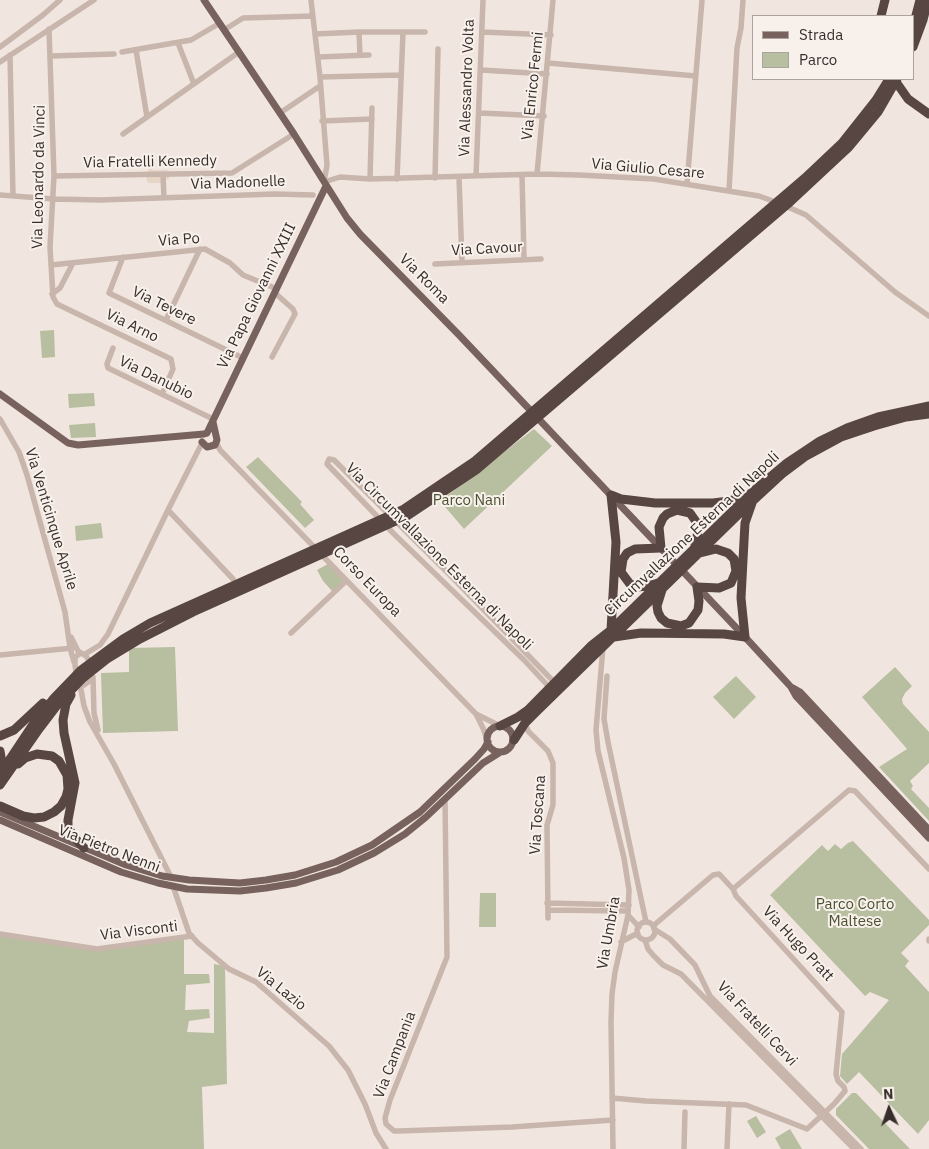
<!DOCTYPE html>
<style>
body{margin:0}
#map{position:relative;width:929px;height:1149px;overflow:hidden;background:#f1e6df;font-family:"IBM Plex Sans",sans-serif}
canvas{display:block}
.legend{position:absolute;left:752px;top:15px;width:162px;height:65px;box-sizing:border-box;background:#f8f1eb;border:1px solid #aba39e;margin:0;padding:6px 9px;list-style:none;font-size:15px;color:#372d2a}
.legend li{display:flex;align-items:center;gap:10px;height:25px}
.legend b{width:25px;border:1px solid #aba39e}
.north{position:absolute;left:864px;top:1084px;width:50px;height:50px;-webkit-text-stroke:4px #f8f1eb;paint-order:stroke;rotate:357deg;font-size:14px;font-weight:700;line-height:20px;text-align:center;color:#372d2a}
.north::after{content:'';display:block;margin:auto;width:18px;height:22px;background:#372d2a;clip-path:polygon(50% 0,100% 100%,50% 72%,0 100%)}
</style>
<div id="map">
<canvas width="929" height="1149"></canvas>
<ul class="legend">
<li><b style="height:6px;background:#77625d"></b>Strada</li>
<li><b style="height:14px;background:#b8bea0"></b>Parco</li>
</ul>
<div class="north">N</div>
</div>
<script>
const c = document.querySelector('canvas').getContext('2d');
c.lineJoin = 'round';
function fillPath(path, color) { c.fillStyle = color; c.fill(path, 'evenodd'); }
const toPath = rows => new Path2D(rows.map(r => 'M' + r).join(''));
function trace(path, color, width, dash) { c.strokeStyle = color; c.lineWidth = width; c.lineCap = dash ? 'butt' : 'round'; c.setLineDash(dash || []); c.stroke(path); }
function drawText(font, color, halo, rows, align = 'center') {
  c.font = font + ' "IBM Plex Sans",sans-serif'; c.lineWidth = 4; c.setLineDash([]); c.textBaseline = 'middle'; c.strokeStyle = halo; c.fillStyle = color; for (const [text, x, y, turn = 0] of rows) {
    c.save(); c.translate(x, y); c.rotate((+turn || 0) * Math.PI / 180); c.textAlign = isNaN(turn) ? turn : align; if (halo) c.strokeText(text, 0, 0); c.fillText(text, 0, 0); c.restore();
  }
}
fillPath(toPath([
 [54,330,55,357,42,358,40,331],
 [94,393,95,406,69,408,68,394],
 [95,423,96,437,71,438,69,425],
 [534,429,552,446,464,529,440,501],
 [258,457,302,502,300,504,314,520,305,528,246,467],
 [39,492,44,492,50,496,60,547,54,547],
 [101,523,103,538,76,541,75,526],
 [328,564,344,581,333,592,323,581,317,570],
 [175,647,178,731,103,733,101,673,129,672,129,648],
 [895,667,912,686,905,693,902,699,903,704,929,732,929,763,910,781,913,786,911,789,929,808,929,821,879,767,907,749,862,697],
 [736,676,756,697,734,719,713,697],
 [853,841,929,920,929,925,901,953,909,961,905,966,929,992,929,1120,918,1134,859,1072,847,1084,840,1076,842,1054,889,1000,870,992,865,996,770,895,822,845,828,851,835,844,841,849,848,843],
 [480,893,496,893,496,927,479,927],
 [0,936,99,951,184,937,184,974,209,974,210,983,186,985,185,1010,209,1009,210,1018,189,1021,187,1032,214,1033,214,964,225,966,227,1084,202,1087,204,1149,0,1149],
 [852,1093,856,1093,910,1149,869,1149,836,1115,836,1109],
 [756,1116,766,1132,757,1138,747,1121],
 [790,1129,802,1149,781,1149,775,1138]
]), '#b8bea0');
fillPath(toPath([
 [150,168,153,170,167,170,169,173,169,179,166,180,166,183,148,183,145,175]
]), '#e7d5c8');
trace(toPath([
 [311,0,320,77,327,165,324,182],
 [49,29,54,176,50,247,53,297,57,304,171,359,173,369,162,394],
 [224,30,243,18,313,16,312,13],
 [359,32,360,55],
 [482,32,551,35],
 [315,34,359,32,425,32],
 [178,43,194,84],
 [0,47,43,15,60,0],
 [136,50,147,117],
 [122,52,191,40,220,23],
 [10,55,13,196],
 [51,56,114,54],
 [318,57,369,55],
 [0,62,94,0],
 [548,63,696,76],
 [481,70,547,74],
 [320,77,401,75],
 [280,113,320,86],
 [480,113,544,116],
 [322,121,372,119],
 [123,134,239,52],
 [537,174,553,0],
 [163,175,164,198],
 [522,175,524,259],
 [54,176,232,173,294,134],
 [476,176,483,0],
 [459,177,462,262],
 [435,178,438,49],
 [370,179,372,108],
 [397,179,403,32],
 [324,182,340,177,370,179,537,174,579,175,654,179,759,196,781,204,806,215,895,292,929,316],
 [687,184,702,0],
 [729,191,737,48,741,28,743,0],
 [0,195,54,199,100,200,275,194,313,195],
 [123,257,109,293,243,358],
 [435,264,541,259],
 [51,265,205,249,230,263,243,275,277,289],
 [52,294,60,288,73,263],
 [166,320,200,249],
 [113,348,107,364,108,368,213,419],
 [272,357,295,314,293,309,275,293],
 [0,419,19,452,27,475,65,612,70,648,74,662],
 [216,442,220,450,476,714,500,726],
 [168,510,233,579],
 [291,633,346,581],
 [71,637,78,651,86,656,90,662,92,679,84,685,80,684,77,679,75,665,75,657,81,653],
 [603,647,596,730,598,751,624,858,629,890,628,915,615,972,612,994,611,1022,613,1149],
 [85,654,100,645,108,634,168,510,202,443],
 [0,655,73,648],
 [607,676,604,719,608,742,646,922],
 [93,677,94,713,98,730],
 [80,684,84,706,90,722,114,764,171,877],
 [550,688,524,660,394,534,327,464,329,459,334,460,450,575,555,683],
 [476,714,483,728,488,742],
 [525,723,528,731,548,751,553,763,553,805,547,825,548,918],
 [445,799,447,957,390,1100,385,1118,386,1124,394,1131,399,1131,512,1127,613,1120],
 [173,886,189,933,198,943,229,969,256,982,329,1046,348,1070,365,1104,376,1133,386,1149],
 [733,889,849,790,855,791,929,869],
 [547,903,629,905],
 [548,910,628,911],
 [628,915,639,927],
 '637 931a9 9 0 1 1 18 0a9 9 0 1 1-18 0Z',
 [654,929,670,939,695,965,710,996,861,1149],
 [0,934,97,949,192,936],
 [929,939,929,941],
 [645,940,648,949,653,955,663,965,681,974,854,1149],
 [621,942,634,935,638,934],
 [612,1098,646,1101,746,1105,807,1129,834,1104,845,1091,844,1087,838,1081,836,1074,842,1012,736,896,733,889,721,876,719,874,713,875,653,926],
 [684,1149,685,1112],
 [727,1149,729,1104]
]), '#c8b5ac', 5.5);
trace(toPath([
 [204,0,294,134,347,218,360,234,460,336,745,637,791,687,796,696,929,838],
 [0,394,68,443,78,445,204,434],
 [207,433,326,186],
 [202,442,207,447,215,445,217,440,213,422],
 [793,688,800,692,929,830],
 '487 739a13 13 0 1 1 26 0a13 13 0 1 1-26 0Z',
 [0,812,126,865,162,876,189,880,240,883,266,880,295,875,336,862,372,845,420,812,475,759,484,749,488,742],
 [0,820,121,872,158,883,187,889,240,891,266,888,296,883,338,870,374,853,405,834,426,817,483,763,499,753]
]), '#77625d', 7);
trace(toPath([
 [881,16,885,0],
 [913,27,920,0],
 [913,47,923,20,928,0],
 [894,79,908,99,929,114],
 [658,583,648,586,637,587,630,584,621,572,623,559,627,553,635,549,661,548,659,527,663,518,667,514,677,510,690,513,697,523,698,531,695,546],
 [662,590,657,606,658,612,661,618,667,623,681,626,689,623,698,610,699,601,697,587,719,588,731,583,736,571,734,559,728,553,716,549,700,553],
 [611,630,616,542,611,495,621,499,655,503,713,503,729,501,745,496],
 [614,637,641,633,724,634,745,637,741,598,744,541,745,523,752,503],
 [71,695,66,704,63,720,64,733,75,783,68,820,68,827,74,837,84,848],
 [500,726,518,717,528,710,592,645,611,630,750,494,787,463,820,441,847,428,878,417,929,406],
 [0,736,14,730,43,703],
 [514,740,525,723,537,711,743,510,782,474,806,456,841,437,874,426,906,417,929,414],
 [0,751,1,757,0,766],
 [0,774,32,726,54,698,81,670,123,639,150,623,404,509,475,461,805,178,842,143,876,100,889,79],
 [0,785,39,729,58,704,83,678,107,659,140,639,193,612,407,516,476,470,790,202,849,147,878,112,897,79],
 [0,806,23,816,34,818,44,817,54,812,61,806,66,797,68,789,67,775,59,761,52,756,37,754,25,758,18,764]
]), '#574642', 9);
drawText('15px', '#372d2a', '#f8f1eb', [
 ["Via Enrico Fermi",533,86,-84],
 ["Via Alessandro Volta",467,88,-88],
 ["Via Fratelli Kennedy",150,162,-1],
 ["Via Giulio Cesare",648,169,5],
 ["Via Leonardo da Vinci",39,177,-89],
 ["Via Madonelle",238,183,-2],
 ["Via Po",179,240,-4],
 ["Via Cavour",487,249,-3],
 ["Via Roma",424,279,45],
 ["Via Papa Giovanni XXIII",257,296,-64],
 ["Via Tevere",164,306,26],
 ["Via Arno",132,326,26],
 ["Via Danubio",156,378,26],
 ["Via Venticinque Aprile",51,519,73],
 ["Circumvallazione Esterna di Napoli",692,534,-43],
 ["Via Circumvallazione Esterna di Napoli",439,557,45],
 ["Corso Europa",367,582,46],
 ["Via Toscana",538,815,-86],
 ["Via Pietro Nenni",109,849,21],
 ["Via Visconti",139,931,-7],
 ["Via Umbria",609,933,-80],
 ["Via Hugo Pratt",798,944,47],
 ["Via Lazio",281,989,39],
 ["Via Fratelli Cervi",757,1024,47],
 ["Via Campania",395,1055,-69]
]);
drawText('15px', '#4a5230', '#f8f1eb', [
 ["Parco Nani",469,501],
 ["Parco Corto",855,905],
 ["Maltese",855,922]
]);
</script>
